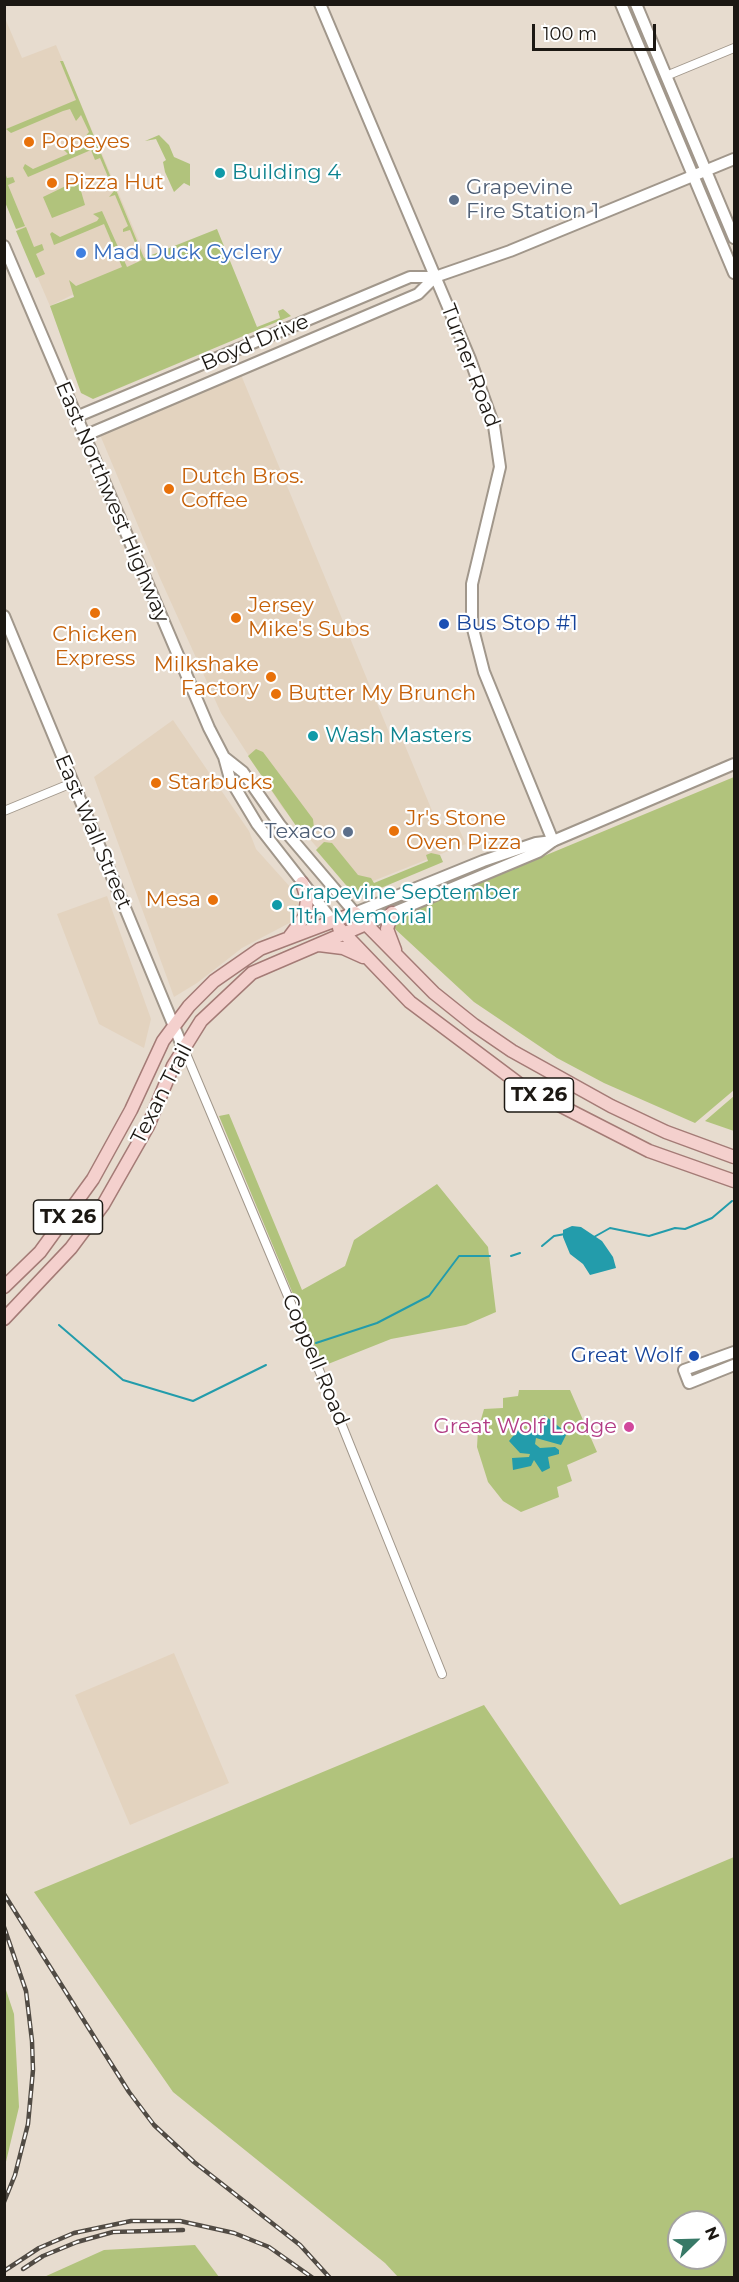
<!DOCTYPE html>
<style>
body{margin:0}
#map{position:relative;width:739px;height:2282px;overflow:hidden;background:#e7dccf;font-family:Montserrat,sans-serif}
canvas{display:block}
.frame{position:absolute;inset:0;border:6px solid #1c1813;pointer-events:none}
.north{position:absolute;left:667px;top:2210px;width:60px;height:60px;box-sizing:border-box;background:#fff;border:2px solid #a4a3a1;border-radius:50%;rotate:67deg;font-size:16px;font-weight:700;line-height:24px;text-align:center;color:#1c1813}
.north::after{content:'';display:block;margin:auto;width:21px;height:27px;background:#387967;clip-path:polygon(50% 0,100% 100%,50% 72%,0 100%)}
.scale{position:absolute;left:532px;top:24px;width:124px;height:27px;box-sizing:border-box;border:3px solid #1c1813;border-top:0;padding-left:8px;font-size:18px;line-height:21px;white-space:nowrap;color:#1c1813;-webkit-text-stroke:4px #fff;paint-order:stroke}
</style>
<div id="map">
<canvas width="739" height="2282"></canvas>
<div class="frame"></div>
<div class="north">N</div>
<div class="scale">100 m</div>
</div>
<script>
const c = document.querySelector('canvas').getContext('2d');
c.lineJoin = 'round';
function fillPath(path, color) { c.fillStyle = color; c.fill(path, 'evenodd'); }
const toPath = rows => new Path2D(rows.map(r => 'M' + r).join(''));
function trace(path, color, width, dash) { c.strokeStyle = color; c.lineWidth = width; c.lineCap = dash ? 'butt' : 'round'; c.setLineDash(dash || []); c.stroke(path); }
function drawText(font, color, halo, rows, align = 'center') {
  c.font = font + ' Montserrat,sans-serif'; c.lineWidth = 4.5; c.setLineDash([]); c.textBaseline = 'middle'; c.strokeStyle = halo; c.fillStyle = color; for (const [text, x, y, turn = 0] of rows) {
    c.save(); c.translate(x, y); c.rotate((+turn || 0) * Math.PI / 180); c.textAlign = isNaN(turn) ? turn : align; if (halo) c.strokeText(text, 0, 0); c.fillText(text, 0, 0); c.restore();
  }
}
fillPath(toPath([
 [4,16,22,58,56,45,146,258,50,306,5,202],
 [239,370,391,737,401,736,438,825,455,820,466,844,353,889,282,807,221,713,160,578,98,430],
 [173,720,249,831,256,849,292,889,299,905,295,920,242,948,197,983,174,997,94,777],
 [107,896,151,1019,144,1048,99,1024,57,914],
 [174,1653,229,1783,130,1825,75,1695]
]), '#e3d3bf');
fillPath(toPath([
 [60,61,63,61,144,258,217,229,257,327,280,318,278,311,283,309,291,316,93,399,81,393,50,306,74,297,69,280,76,286,122,267,104,224,54,245,50,234,52,232,60,237,97,221,99,218,93,214,102,211,127,267,142,260,130,230,123,232,123,229,128,226,115,195,109,197,114,191,100,158,95,160,91,150,28,177,23,168,25,164,33,169,68,154,63,149,64,148,72,153,90,145,83,139,89,132,81,115,76,121,70,109,63,111,11,133,6,129,76,100],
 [159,135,169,145,174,157,190,164,190,186,184,183,174,192,165,172,163,162,166,160,156,139,145,141],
 [5,173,7,178,13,177,15,182,8,185,25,226,16,229,5,202],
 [72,183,74,186,79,184,85,205,52,218,43,197],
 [26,227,34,247,42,244,44,250,36,254,45,274,36,278,16,231],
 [256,749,263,752,313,819,314,828,309,833,303,836,248,756],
 [734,777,734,1090,695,1123,604,1083,557,1058,474,1002,394,928,402,915],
 [324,842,332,843,358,875,371,878,374,883,428,861,426,855,431,853,440,855,443,862,357,898,316,850],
 [734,1096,734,1131,705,1121],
 [229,1114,302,1290,345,1266,354,1240,437,1184,488,1247,496,1312,466,1325,391,1339,323,1366,219,1116],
 [519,1390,570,1390,597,1452,567,1465,572,1481,557,1487,559,1497,521,1512,503,1501,488,1482,477,1447,478,1430,484,1409,503,1408,503,1398,518,1396],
 [484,1705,620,1905,734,1857,734,2277,398,2277,385,2263,173,2092,34,1892],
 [679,2222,715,2222,715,2258,679,2258],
 [5,1987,14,2014,19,2107,5,2166],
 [195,2245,219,2277,44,2277,104,2250]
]), '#b1c37c');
fillPath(toPath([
 [572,1226,581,1227,602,1241,613,1257,616,1268,590,1275,583,1264,570,1254,563,1237,563,1230],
 [544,1415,567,1433,561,1445,536,1438,535,1444,540,1448,555,1447,559,1450,559,1454,548,1457,550,1468,542,1472,534,1460,531,1466,513,1470,512,1458,529,1457,530,1454,520,1453,509,1441,518,1430,532,1429,541,1423]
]), '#239cab');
trace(toPath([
 [594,1237,610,1228,649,1236,675,1228,685,1229,712,1218,732,1201],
 [542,1246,554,1236,565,1234],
 [511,1256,520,1253],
 [59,1325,123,1380,193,1401,266,1365],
 [316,1343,377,1323,429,1296,459,1256,490,1256]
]), '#239cab', 2);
const minor = toPath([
 [666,76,734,48],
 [4,811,72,783],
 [184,1049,335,1408,442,1674]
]);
const tertiary = toPath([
 [320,4,470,359,494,426,500,467,472,584,472,625,484,672,553,841],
 [76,417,410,277,435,277,510,251,734,159],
 [84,436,418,294,435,277],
 [4,616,183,1048],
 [734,1352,684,1370,689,1383,734,1365]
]);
const secondary = toPath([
 [621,4,734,273],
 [636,4,734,238],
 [4,246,209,728,224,757,230,779,257,824,332,920],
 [224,757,243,772,280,825,355,913,483,861,536,843,553,841],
 [366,924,538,852,553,841,734,764]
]);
const primary = toPath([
 [392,913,387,929,395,950],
 [339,928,410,1002,522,1086,649,1151,734,1181],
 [290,936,305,916,307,899,302,883],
 [319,945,343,948,363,957],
 [4,1287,40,1252,93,1179,131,1110,163,1041,189,1006,214,981,260,949,355,913,434,993,474,1025,512,1051,611,1106,666,1132,734,1157],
 [4,1319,71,1248,103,1205,148,1126,173,1066,201,1021,252,973,366,924]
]);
trace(minor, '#a1978b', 10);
trace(tertiary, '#a1978b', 14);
trace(secondary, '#a1978b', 14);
trace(primary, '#a47b76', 15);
trace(minor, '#fff', 8);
trace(tertiary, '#fff', 10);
trace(secondary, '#fff', 10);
trace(primary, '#f4d0cd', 12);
const rail = toPath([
 [4,1894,129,2092,154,2125,194,2162,300,2245,330,2278],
 [4,1927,26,1991,32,2041,33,2070,28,2124,15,2175,4,2202],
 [23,2269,43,2256,77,2242,113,2232,183,2230],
 [4,2271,39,2248,74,2233,131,2221,180,2221,234,2233,269,2247,313,2278]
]);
trace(rail, '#514b44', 4.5);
trace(rail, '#fff', 2, [7]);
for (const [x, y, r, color] of [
 [29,142,6,"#e8710a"],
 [220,173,6,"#0f9aa8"],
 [52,183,6,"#e8710a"],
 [454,200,6,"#5c6f8a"],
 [81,253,6,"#3f7fe0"],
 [169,489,6,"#e8710a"],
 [95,613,6,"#e8710a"],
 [236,618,6,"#e8710a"],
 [444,624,6,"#1a4fb4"],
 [271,677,6,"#e8710a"],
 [276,694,6,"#e8710a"],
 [313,736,6,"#0f9aa8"],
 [156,783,6,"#e8710a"],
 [394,831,6,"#e8710a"],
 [348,832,6,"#5c6f8a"],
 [213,900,6,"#e8710a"],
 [277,905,6,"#0f9aa8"],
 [694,1356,6,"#1a4fb4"],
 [629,1427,6,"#d1479c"]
]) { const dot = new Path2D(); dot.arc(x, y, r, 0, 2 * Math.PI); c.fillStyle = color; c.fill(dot); trace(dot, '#fff', 2); }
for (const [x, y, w] of [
 [539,1095,69],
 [68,1217,69]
]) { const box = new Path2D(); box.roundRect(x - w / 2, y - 17, w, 34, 4.5); c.fillStyle = '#fff'; c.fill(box); trace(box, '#1c1813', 1.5); }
drawText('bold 20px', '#1c1813', null, [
 ["TX 26",539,1095],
 ["TX 26",68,1217]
]);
drawText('21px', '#c56008', '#fff', [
 ["Popeyes",41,142],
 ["Pizza Hut",64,183],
 ["Dutch Bros.",181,477],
 ["Coffee",181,501],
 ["Jersey",248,606],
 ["Mike's Subs",248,630],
 ["Chicken",95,635,"center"],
 ["Express",95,659,"center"],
 ["Milkshake",259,665,"right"],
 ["Factory",259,689,"right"],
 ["Butter My Brunch",288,694],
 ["Starbucks",168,783],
 ["Jr's Stone",406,819],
 ["Oven Pizza",406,843],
 ["Mesa",201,900,"right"]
], 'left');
drawText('21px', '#0d838f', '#fff', [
 ["Building 4",232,173],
 ["Wash Masters",325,736],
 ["Grapevine September",289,893],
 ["11th Memorial",289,917]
], 'left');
drawText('21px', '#4e5e75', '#fff', [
 ["Grapevine",466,188],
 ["Fire Station 1",466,212],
 ["Texaco",336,832,"right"]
], 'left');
drawText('21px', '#366cbe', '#fff', [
 ["Mad Duck Cyclery",93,253]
], 'left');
drawText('21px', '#1c1813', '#fff', [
 ["Boyd Drive",255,343,-23],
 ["Turner Road",470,366,69],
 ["East Northwest Highway",112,502,67],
 ["East Wall Street",93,832,67],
 ["Texan Trail",162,1094,-63],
 ["Coppell Road",315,1360,67]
]);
drawText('21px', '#164399', '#fff', [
 ["Bus Stop #1",456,624],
 ["Great Wolf",682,1356,"right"]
], 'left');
drawText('21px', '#b23c85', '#fff', [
 ["Great Wolf Lodge",617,1427]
], 'right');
</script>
